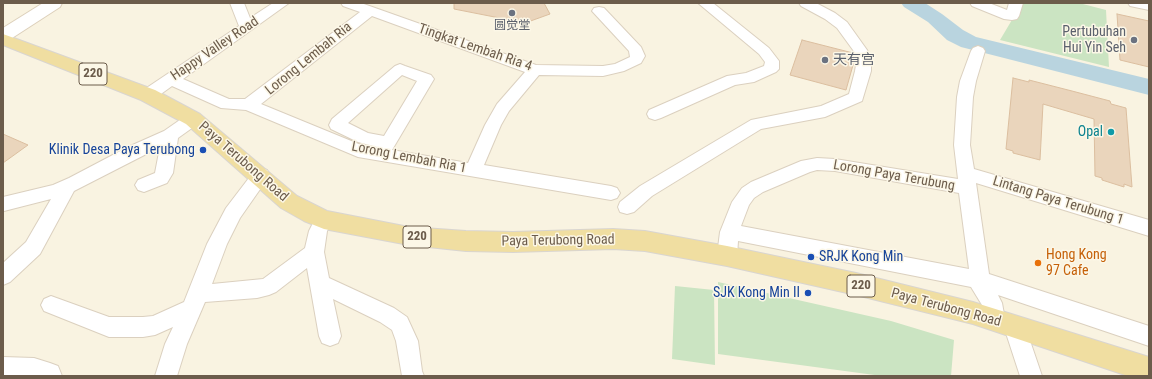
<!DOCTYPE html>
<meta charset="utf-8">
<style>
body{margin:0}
#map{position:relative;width:1152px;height:379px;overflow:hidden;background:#f9f3e1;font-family:"Roboto Condensed",sans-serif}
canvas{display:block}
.frame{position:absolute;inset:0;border:4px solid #6c5c4b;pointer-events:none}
</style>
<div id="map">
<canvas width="1152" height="379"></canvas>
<div class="frame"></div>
</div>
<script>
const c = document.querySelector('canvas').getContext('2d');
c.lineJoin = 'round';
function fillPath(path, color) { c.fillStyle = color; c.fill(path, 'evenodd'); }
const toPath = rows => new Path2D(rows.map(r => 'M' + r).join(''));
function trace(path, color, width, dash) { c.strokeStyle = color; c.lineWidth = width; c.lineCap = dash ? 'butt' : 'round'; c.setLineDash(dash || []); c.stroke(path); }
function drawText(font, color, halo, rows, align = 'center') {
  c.font = font + ' "Roboto Condensed","Noto Sans SC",sans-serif'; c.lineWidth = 3; c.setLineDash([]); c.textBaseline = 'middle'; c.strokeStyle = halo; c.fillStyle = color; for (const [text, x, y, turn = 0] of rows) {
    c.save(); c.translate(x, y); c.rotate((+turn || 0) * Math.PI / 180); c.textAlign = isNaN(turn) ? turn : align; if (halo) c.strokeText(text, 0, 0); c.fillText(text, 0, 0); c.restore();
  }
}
fillPath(toPath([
 [1022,3,1079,3,1106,10,1109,67,1000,40],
 [718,282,891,321,954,340,951,376,882,376,718,354],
 [675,286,714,290,715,365,672,359]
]), '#cbe4c2');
fillPath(toPath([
 [901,3,925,3,942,14,963,30,976,37,1149,79,1149,95,961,47,947,40,928,22,904,7,901,3]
]), '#b9d4df');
const building = toPath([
 [454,3,544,3,550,14,525,23,454,9,454,3],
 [1117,14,1149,21,1149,67,1120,60,1117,14],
 [802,40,853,53,855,58,846,90,790,75,802,40],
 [1013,78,1029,82,1029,80,1072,91,1110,101,1111,104,1126,108,1132,187,1124,184,1124,187,1102,180,1102,178,1095,176,1094,119,1043,104,1040,160,1013,153,1013,151,1006,149,1013,78],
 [3,134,28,145,3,163,3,134]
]);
fillPath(building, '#ead5bc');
trace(building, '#dbbe9f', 1);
const street = toPath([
 [230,3,244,3,250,18,273,3,289,3,183,79,229,99,245,99,360,12,343,6,341,3,361,3,536,65,603,66,615,64,630,57,629,51,592,11,594,8,599,7,604,8,641,47,645,56,641,63,624,71,603,76,539,75,509,111,501,125,484,165,611,186,617,188,620,193,617,198,611,200,358,157,246,110,221,108,172,86,154,99,148,100,142,99,140,95,142,91,239,26,230,3],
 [372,16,525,72,497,104,485,125,468,163,392,150,434,79,431,75,405,66,400,64,395,66,332,119,329,125,331,129,358,142,377,147,377,148,361,145,261,104,372,16],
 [402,75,417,81,384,136,368,133,348,123,402,75],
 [698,3,713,3,769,48,779,61,779,69,776,72,754,82,735,85,661,118,655,120,649,118,647,114,649,110,727,76,746,73,764,66,765,62,759,54,698,3],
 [799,3,816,3,835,13,847,22,867,50,871,59,871,71,862,101,825,117,761,129,652,196,634,212,627,214,620,212,618,207,620,202,640,186,751,120,821,106,849,94,855,71,857,59,853,50,837,28,825,19,801,6,799,3],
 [970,3,989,3,1007,10,1009,3,1023,3,1019,16,1017,19,1012,20,1004,19,972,6,970,3],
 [1128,3,1149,3,1149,10,1130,6,1128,3],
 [978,46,983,48,985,51,976,81,973,97,970,145,974,169,1149,220,1149,236,976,183,989,274,1149,326,1149,346,998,295,1002,303,1005,320,1001,327,994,329,987,327,983,320,982,305,971,287,738,241,737,256,734,262,727,264,720,262,717,256,720,232,732,202,742,188,751,182,801,161,817,158,835,159,958,179,954,145,957,97,960,81,971,51,973,48,978,46],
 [817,170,835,171,959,193,969,269,741,226,749,205,754,198,763,192,810,172,817,170],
 [193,113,199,115,201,119,199,123,178,138,173,173,167,183,144,192,138,190,135,185,138,180,155,173,160,147,74,191,40,254,10,282,3,285,3,263,26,242,51,199,4,211,3,197,53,185,69,178,128,147,164,131,187,115,193,113],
 [261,168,267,170,270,175,240,218,227,244,212,284,263,279,305,248,309,231,317,215,324,213,331,215,333,220,327,231,324,252,329,278,394,308,407,317,418,341,422,371,424,376,402,376,396,341,392,330,380,322,333,299,341,336,338,343,330,346,322,343,319,336,307,268,276,292,269,295,257,298,205,302,187,344,177,376,155,376,165,344,173,327,155,335,143,337,109,337,44,311,41,305,44,299,51,296,109,317,143,317,153,316,184,302,207,244,226,208,255,170,261,168],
 [1015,317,1023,320,1042,376,1020,376,1004,327,1007,320,1015,317],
 [3,357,34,358,50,363,58,366,62,376,3,376,3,357]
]);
const secondary = toPath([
 [43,3,62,3,60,7,9,40,3,41,3,28,43,3]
]);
const primary = toPath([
 [3,34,155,90,200,114,297,196,327,211,409,227,466,231,513,232,613,229,645,231,727,246,856,273,973,302,1149,357,1149,376,1128,376,973,324,856,295,727,266,645,251,613,249,513,252,466,251,409,245,324,229,304,221,281,208,186,124,141,100,3,45,3,34]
]);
trace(street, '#dbd0bf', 2);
trace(secondary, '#dccfba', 2);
trace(primary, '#d9d5d0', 2);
fillPath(street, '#fff');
fillPath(secondary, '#fff');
fillPath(primary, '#f0dea1');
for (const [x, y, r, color] of [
 [512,13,4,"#6b7280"],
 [1134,40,4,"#6b7280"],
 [825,60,4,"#6b7280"],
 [1111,132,4,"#0f9aa8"],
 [203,150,4,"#1a4fb4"],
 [811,257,4,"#1a4fb4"],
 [1038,263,4,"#e8710a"],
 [808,293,4,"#1a4fb4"]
]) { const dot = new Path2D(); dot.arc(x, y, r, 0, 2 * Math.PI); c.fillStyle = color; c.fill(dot); trace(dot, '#fcf7e7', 1.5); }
drawText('12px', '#5b616d', '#fcf7e7', [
 ["圆觉堂",512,26]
]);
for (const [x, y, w] of [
 [93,74,28],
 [417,237,28],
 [861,286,28]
]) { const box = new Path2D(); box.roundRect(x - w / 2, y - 11, w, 22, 3); c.fillStyle = '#fcf7e7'; c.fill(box); trace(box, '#6c5c4b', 1); }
drawText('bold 13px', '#6c5c4b', null, [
 ["220",93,74],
 ["220",417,237],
 ["220",861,286]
]);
drawText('14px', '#5b616d', '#fcf7e7', [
 ["Pertubuhan",1126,32],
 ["Hui Yin Seh",1126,48],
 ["天有宫",833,60,"left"]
], 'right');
drawText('14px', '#6c5c4b', '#fcf7e7', [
 ["Tingkat Lembah Ria 4",475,48,19],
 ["Happy Valley Road",215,49,-34],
 ["Lorong Lembah Ria",309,59,-39],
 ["Lorong Lembah Ria 1",409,158,11],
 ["Paya Terubong Road",243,162,41],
 ["Lorong Paya Terubung",894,176,10],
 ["Lintang Paya Terubung 1",1058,201,17],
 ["Paya Terubong Road",558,241,-1],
 ["Paya Terubong Road",946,308,15]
]);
drawText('14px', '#0d838f', '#fcf7e7', [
 ["Opal",1103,132]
], 'right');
drawText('14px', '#164399', '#fcf7e7', [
 ["Klinik Desa Paya Terubong",195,150],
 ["SRJK Kong Min",819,257,"left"],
 ["SJK Kong Min II",800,293]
], 'right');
drawText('14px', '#c56008', '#fcf7e7', [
 ["Hong Kong",1046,255],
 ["97 Cafe",1046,271]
], 'left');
</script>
